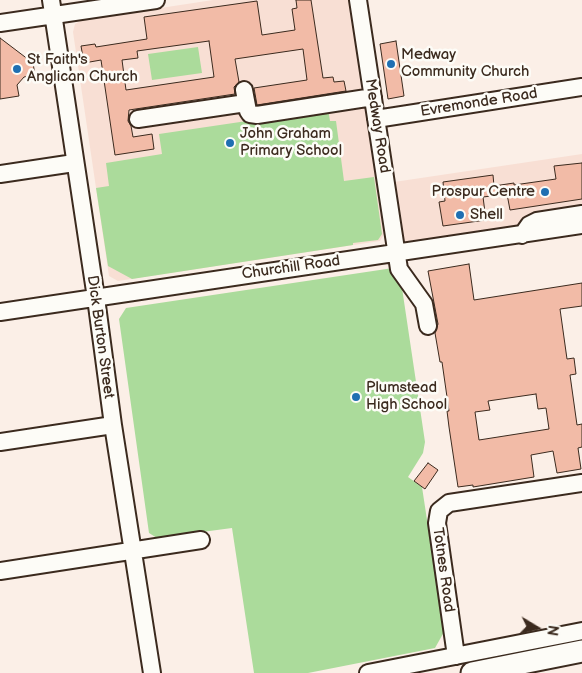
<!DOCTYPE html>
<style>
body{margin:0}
#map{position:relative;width:582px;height:673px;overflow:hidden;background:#fbefe7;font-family:"Balsamiq Sans",sans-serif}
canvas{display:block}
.north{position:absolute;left:512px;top:603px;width:50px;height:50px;-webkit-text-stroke:4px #fdfcf7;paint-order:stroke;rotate:99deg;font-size:14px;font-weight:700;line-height:20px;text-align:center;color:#3b2a1e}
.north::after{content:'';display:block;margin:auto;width:18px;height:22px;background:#3b2a1e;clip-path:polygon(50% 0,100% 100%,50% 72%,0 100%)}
</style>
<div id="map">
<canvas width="582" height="673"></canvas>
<div class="north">N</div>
</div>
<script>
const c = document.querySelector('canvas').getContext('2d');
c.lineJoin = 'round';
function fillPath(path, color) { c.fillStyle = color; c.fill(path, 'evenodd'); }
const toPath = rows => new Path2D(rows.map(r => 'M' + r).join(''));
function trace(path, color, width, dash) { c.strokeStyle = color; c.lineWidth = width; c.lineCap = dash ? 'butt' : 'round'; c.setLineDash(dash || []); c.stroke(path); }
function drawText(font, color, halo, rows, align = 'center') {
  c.font = font + ' "Balsamiq Sans",sans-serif'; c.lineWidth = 5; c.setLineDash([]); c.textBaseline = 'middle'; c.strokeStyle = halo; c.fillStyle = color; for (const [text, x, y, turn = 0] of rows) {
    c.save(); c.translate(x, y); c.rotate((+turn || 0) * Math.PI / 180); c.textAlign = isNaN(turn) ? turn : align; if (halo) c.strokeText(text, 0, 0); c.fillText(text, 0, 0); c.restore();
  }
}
fillPath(toPath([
 [213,0,350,0,384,234,380,241,118,281,109,276,73,32,75,24,82,20],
 [582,154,582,218,404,245,394,182]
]), '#f8dfd4');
fillPath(toPath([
 [198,47,202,73,152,80,148,54],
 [328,109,330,121,336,121,344,181,374,177,382,234,378,240,353,243,353,245,132,279,108,266,96,188,109,186,106,163,162,154,159,134],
 [393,268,394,276,402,288,425,442,423,453,408,477,422,487,444,632,435,648,308,673,254,673,232,528,157,538,149,533,119,319,126,308]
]), '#abdb9b');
const building = toPath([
 [296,0,311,0,323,78,333,77,334,82,344,81,346,91,257,105,254,88,307,80,303,49,235,59,239,82,234,87,235,94,129,110,128,121,131,126,133,137,152,134,154,149,115,155,101,60,84,63,81,46,95,44,96,47,147,39,144,17,257,1,262,35,295,30,292,9,297,8,296,0],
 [209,41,214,77,126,90,122,60,138,58,137,51,209,41],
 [0,38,33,63,35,75,24,77,17,85,19,96,0,99,0,38],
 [396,41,404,96,388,99,380,44,396,41],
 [582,163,582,199,510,210,507,194,483,197,486,220,443,226,439,202,445,201,443,182,493,175,494,186,514,183,514,185,556,179,554,166,582,163],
 [469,264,474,300,582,283,582,306,560,309,567,359,574,358,576,374,570,375,577,425,582,424,582,447,578,448,581,469,557,473,553,451,531,455,534,477,473,487,473,485,458,487,449,427,447,411,449,411,442,362,440,362,435,333,438,324,428,271,469,264],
 [536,394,538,409,546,408,549,429,479,440,475,412,490,410,488,401,536,394],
 [428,463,438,470,425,489,414,481,428,463]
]);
fillPath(building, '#f2bba7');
trace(building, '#3b2a1e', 1);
const minor = toPath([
 [51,0,96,298,113,425,152,673],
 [358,0,399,269,424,304,428,326],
 [0,23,156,0],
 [244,90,248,111,250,114,257,115,373,97],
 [138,119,246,103],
 [376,119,582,87],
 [0,174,74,163],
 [522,235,529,225,537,221,582,214],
 [0,312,582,225],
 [0,442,113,425],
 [0,571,201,540],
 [456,656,437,523,439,511,449,503,582,483],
 [368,673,582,631]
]);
const major = toPath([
 [472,673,582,651]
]);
trace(minor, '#3b2a1e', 20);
trace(major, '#3b2a1e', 25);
trace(minor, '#fdfcf7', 16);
trace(major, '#fdfcf7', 21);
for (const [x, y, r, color] of [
 [391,64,5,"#1f6fb2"],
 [17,69,5,"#1f6fb2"],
 [230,143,5,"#1f6fb2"],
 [545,192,5,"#1f6fb2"],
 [460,215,5,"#1f6fb2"],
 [356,397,5,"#1f6fb2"]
]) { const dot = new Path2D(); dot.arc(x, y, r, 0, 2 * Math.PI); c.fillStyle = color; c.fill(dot); trace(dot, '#fdfcf7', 2); }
drawText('15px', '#3b2a1e', '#fdfcf7', [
 ["Medway",401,55],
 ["Community Church",401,72],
 ["St Faith's",27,60],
 ["Anglican Church",27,77],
 ["John Graham",240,134],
 ["Primary School",240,151],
 ["Prospur Centre",535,192,"right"],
 ["Shell",470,215],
 ["Plumstead",366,388],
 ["High School",366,405]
], 'left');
drawText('15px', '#3b2a1e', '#fdfcf7', [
 ["Evremonde Road",479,103,-9],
 ["Medway Road",377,126,81],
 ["Churchill Road",291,268,-8],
 ["Dick Burton Street",100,337,82],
 ["Totnes Road",443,570,82]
]);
</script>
